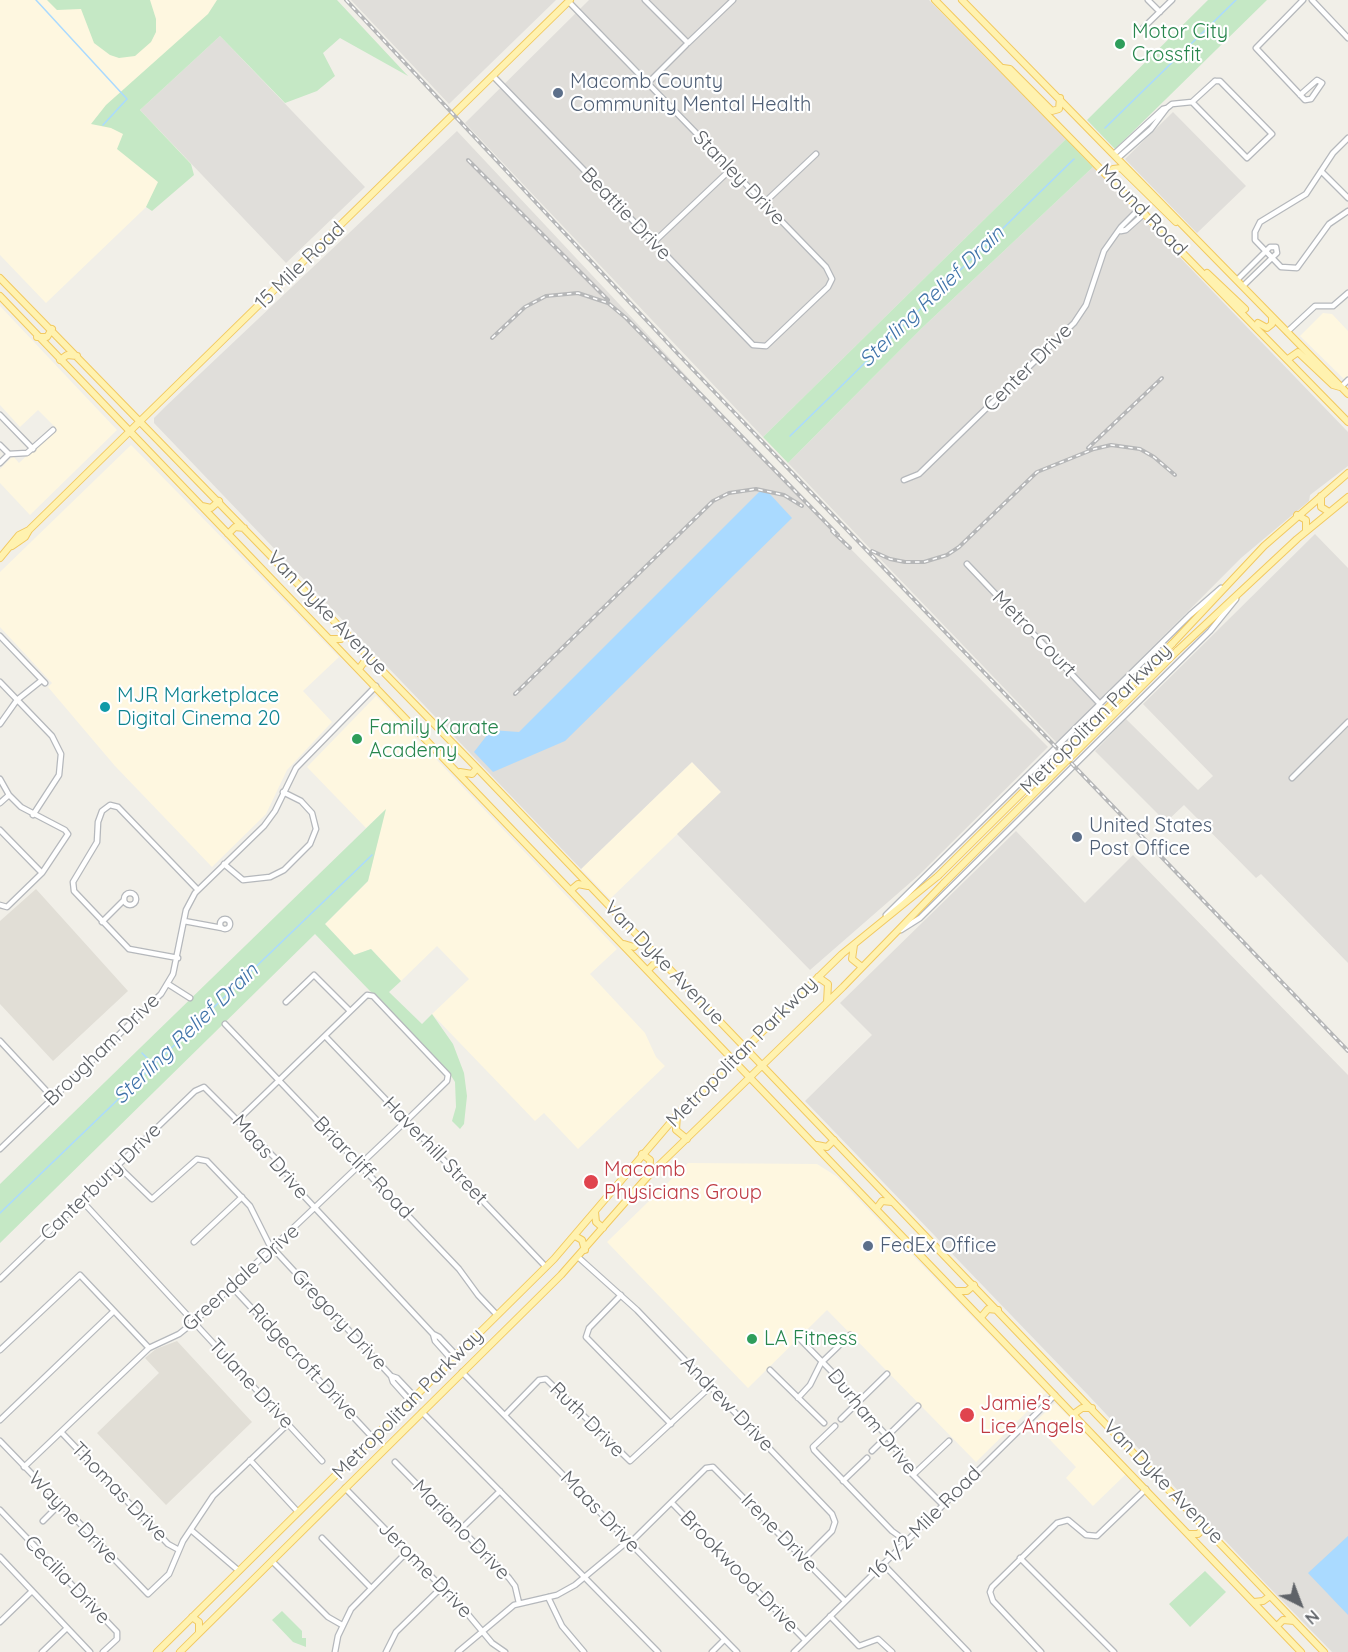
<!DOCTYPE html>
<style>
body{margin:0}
#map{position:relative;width:1348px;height:1652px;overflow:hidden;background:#f1efe8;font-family:Quicksand,sans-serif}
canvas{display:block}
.north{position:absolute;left:1270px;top:1574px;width:60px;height:60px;-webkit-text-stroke:4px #fff;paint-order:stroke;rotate:138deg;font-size:16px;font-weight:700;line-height:24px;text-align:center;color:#5f6368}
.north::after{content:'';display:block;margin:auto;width:21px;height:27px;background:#5f6368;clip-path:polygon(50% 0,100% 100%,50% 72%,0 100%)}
</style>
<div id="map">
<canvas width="1348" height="1652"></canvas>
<div class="north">N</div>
</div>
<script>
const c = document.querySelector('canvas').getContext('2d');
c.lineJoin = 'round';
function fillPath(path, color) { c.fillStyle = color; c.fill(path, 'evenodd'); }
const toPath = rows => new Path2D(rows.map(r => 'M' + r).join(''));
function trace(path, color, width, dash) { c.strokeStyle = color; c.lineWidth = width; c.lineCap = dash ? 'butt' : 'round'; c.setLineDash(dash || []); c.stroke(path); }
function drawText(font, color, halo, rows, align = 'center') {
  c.font = font + ' Quicksand,sans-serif'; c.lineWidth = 4.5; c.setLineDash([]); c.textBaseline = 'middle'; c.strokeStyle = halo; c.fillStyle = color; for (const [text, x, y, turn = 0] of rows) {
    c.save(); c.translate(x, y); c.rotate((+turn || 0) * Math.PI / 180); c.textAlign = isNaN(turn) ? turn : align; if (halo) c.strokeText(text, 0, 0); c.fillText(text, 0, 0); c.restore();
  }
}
fillPath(toPath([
 [0,0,256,0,140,110,191,164,46,303,0,255],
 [0,306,117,430,30,515,0,483,0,469,13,456,19,463,56,428,38,410,20,427,0,405],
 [1323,313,1332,314,1348,331,1348,383,1300,336],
 [131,445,339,657,303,691,332,722,287,770,266,814,212,867,115,766,48,687,52,683,0,627,0,572],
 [376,696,617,949,590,974,645,1033,656,1057,665,1066,578,1149,544,1113,535,1121,432,1014,469,979,437,946,401,981,371,949,354,955,325,924,368,881,385,810,366,828,307,767],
 [692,762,721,792,610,899,581,869],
 [688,1163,817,1164,836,1176,1046,1393,976,1462,827,1310,748,1388,607,1242],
 [1055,1403,1126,1474,1093,1506,1066,1478,1076,1467,1034,1423]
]), '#fef7e0');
fillPath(toPath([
 [351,0,556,0,449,104],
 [589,0,929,0,1066,139,763,437,465,123],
 [220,36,365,187,286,263,140,110],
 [1173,112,1246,186,1197,233,1125,159],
 [457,131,813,511,1048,747,919,875,810,970,677,834,721,792,692,762,581,869,154,423,154,418,166,406],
 [1093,167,1348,432,1348,466,1310,495,1309,501,1241,558,1057,743,788,463,922,328],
 [1315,534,1348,568,1348,963,1261,874,1256,878,1184,805,1166,822,1095,751,1126,719,1198,790,1213,776,1143,704],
 [1016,831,1085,903,1133,855,1348,1075,1348,1652,1332,1652,1266,1584,1089,1396,805,1101,872,1035,840,1003]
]), '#e0deda');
fillPath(toPath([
 [36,889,128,991,53,1061,0,1004,0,921],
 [177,1341,252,1422,166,1505,97,1433,159,1373,145,1358,156,1349]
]), '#e1ded6');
fillPath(toPath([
 [47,0,150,0,156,19,156,32,151,42,135,56,119,58,110,55,94,43,81,9,57,10],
 [217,0,337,0,408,76,340,38,323,53,335,76,317,91,285,103,220,36,140,110,191,164,194,175,152,211,146,207,158,182,117,149,123,134,111,128,91,124,106,105,208,14],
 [1208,0,1267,0,1115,149,1087,120],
 [1066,139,1093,167,922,328,788,463,763,437],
 [386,809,368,881,325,924,354,955,371,949,401,981,389,992,422,1024,432,1014,453,1044,464,1073,467,1096,464,1124,460,1129,452,1121,456,1107,455,1082,450,1074,315,934,0,1243,0,1184],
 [1205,1571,1226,1592,1190,1627,1169,1604],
 [282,1611,302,1631,302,1638,306,1638,306,1647,293,1642,272,1620]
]), '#c5e8c5');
fillPath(toPath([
 [759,492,768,492,792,518,565,741,493,772,474,752,491,730,519,732],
 [1348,1536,1348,1615,1308,1573]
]), '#aadaff');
trace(toPath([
 [36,0,127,99,103,125],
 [1105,128,1236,0],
 [790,436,1074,159],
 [142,1053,153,1064],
 [0,1213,372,855]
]), '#aadaff', 1.5);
const minor = toPath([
 [645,0,688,43,733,0],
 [1148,0,1160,12],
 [1312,0,1348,38],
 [1142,29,1172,0],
 [493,76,753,345,766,346,828,287,832,279,826,267,569,2],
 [1215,81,1220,81,1272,134,1247,158,1192,102,1215,81],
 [647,84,686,45],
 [1300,95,1317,80,1322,83,1311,99,1305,100,1256,48,1303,0],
 [1167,108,1172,104,1192,102],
 [1348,138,1333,153,1306,194,1260,222,1255,232,1255,240,1281,267,1297,268,1329,224,1348,211],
 [1114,154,1163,109,1167,108,1151,129,1118,158],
 [1321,171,1348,198],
 [764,203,816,154],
 [1121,231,1126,230,1145,213],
 [654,242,730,170],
 [1237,280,1270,247,1276,247,1277,253,1243,286],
 [1287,332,1315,306,1333,306,1348,293],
 [1341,387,1348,380],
 [0,415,33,449],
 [0,445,9,454],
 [0,463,9,454,27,453,53,430],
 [904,480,919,474,1074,323,1086,305,1104,251,1121,227,1140,208],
 [967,564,1100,704],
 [0,636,45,683],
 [0,682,52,736,61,754,59,775,33,815],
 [0,724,17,700,42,680],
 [1292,778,1348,722],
 [0,779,9,795,21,807,65,830,68,834,42,873,7,907,0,905],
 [0,803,9,795],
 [0,830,42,873],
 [224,864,243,880,270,877,284,870,310,844,316,829,312,813,301,801,283,792],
 '124 899a6 6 0 1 1 12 0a6 6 0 1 1-12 0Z',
 [886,915,1190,615,1221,588],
 '220 924a5 5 0 1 1 10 0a5 5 0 1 1-10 0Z',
 [184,921,222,928],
 [102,922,123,901],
 [901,930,920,918,1210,631,1236,599],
 [178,958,129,949,74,891,73,882,97,842,98,822,102,811,110,805,118,807,198,890],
 [168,984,190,998],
 [286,1002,314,975,350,1011],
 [225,1024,459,1269,478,1295,497,1315],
 [325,1036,546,1267],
 [0,1041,53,1098],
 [0,1149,161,994,173,974,186,910,195,893,264,826,275,811,296,768,376,686],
 [118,1166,152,1199,197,1159,207,1161,250,1206,269,1244,391,1376,393,1382,410,1401],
 [82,1201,322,1461],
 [194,1242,242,1197],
 [578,1257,637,1310,832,1514,835,1522,832,1531,804,1559],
 [0,1279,195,1091,204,1087,275,1158,302,1194,433,1334,435,1341,452,1360],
 [232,1287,373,1438],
 [621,1295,589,1328,586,1337,671,1424],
 [433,1334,439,1337,456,1355],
 [800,1339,837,1377,851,1398,889,1438,912,1474,943,1505],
 [0,1350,80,1275,149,1348],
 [770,1370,824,1423],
 [462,1372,737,1652],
 [391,1376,397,1378,415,1397],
 [798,1398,810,1385,821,1363,850,1335],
 [422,1412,658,1652],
 [505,1415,539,1380,546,1379,630,1461,710,1387],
 [841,1419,887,1374],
 [0,1420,114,1311],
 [835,1426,813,1447,814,1450,892,1531,906,1541],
 [61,1432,168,1544,179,1550],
 [0,1441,148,1594,169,1574,183,1541,213,1496,288,1424],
 [872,1451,918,1406],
 [250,1460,298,1512],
 [395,1462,509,1578,515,1586,519,1603],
 [24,1467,149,1348,179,1334,194,1322,406,1121,447,1081,448,1075,373,996,367,995,238,1120],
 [913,1475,949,1441],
 [843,1481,867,1458],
 [345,1488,466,1612,492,1643,505,1652],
 [672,1503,805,1640],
 [0,1510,117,1632,117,1639,103,1652],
 [43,1521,60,1504],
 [461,1529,500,1491],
 [191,1530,239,1571],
 [322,1538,371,1588],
 [630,1543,706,1468,713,1467,845,1601],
 [0,1557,90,1652],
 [1020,1558,1114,1652],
 [272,1561,328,1617,342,1625],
 [883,1564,968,1652],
 [548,1597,562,1626,584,1652],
 [830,1616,859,1646,878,1639,892,1652],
 [0,1622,32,1591],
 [42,1652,67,1628],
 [335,1652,338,1636,351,1609,407,1552],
 [386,1652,396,1632,442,1587],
 [458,1652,514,1605,557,1595,575,1585,628,1541],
 [712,1652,724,1640],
 [794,1652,1055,1395],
 [1041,1652,993,1601,990,1592,992,1587,1057,1523,1068,1520,1086,1535,1097,1536,1146,1489]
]);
const major = toPath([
 [935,0,1348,422],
 [962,0,1348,394],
 [1003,68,1010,69,1052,111,1059,109,1060,98],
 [1111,178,1113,169,1121,168,1176,222],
 [1207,273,1245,309],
 [0,278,477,768,1324,1652],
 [0,296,1301,1652],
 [1258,323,1267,328,1272,324,1272,317],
 [37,337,47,337,52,329],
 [1288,359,1298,352,1333,385,1340,387],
 [60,360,67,355,77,356],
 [1321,496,1321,507,1329,512],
 [202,506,211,508,219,501],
 [1297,515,1306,520,1306,531],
 [228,534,235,527,244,528],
 [12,546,25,537,29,530,570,0],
 [0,558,19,535,29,530],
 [330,639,341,639,347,633],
 [1172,644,1264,546,1348,473],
 [1177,651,1297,539,1348,497],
 [359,669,364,662,376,663],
 [460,772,472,774,477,768],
 [571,890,578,884,588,886],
 [624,944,634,947,641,940],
 [854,945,852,959,862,967],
 [648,970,655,963,665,966],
 [818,977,828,984,827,1002],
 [677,1115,676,1130,687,1139],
 [817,1145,827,1147,834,1140],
 [642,1154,650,1160,649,1175],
 [877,1208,882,1201,892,1202],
 [595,1212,596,1222,603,1228],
 [575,1236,582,1240,585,1250],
 [957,1291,967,1291,974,1285],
 [982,1316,988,1309,998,1310],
 [1075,1413,1082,1408,1092,1408],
 [1189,1534,1198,1534,1205,1527],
 [1254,1602,1263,1601,1270,1596],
 [192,1617,199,1622,199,1632],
 [1277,1626,1283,1620,1294,1621],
 [157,1652,554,1259,677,1115,842,954,938,876],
 [180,1652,561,1275,649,1175,843,987,944,883]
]);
trace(minor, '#b5b8bc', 7);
trace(major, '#f2c960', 8);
trace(minor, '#fff', 4.5);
trace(major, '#fff2af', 6);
const rail = toPath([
 [346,0,679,355,1348,1051],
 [468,160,608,300],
 [492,338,525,307,546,296,578,293,608,303,626,318,838,535],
 [1088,448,1162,378],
 [832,531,850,548],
 [872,551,890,559,905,562,924,562,947,555,959,547,1037,472,1094,449,1111,445,1140,449,1154,457,1175,475],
 [515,694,713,501,729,493,756,489,784,495,802,506]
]);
trace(rail, '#b6b7b8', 4);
trace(rail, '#fff', 1.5, [4.5]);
const majorBridge = toPath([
 [938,876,1172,644],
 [944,883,1177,651]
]);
trace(majorBridge, '#f2c960', 8, []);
trace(majorBridge, '#fff2af', 6);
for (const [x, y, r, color] of [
 [1120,44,6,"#2e9e5b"],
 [558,93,6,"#5c6f8a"],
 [105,707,6,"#0f9aa8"],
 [357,739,6,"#2e9e5b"],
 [1077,837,6,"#5c6f8a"],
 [591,1182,8,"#e0444e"],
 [868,1246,6,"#5c6f8a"],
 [752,1339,6,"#2e9e5b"],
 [967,1415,8,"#e0444e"]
]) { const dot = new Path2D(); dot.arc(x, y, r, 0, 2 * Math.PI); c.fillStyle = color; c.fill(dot); trace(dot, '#fff', 2); }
drawText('20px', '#27864d', '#fff', [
 ["Motor City",1132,32],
 ["Crossfit",1132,55],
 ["Family Karate",369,728],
 ["Academy",369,751],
 ["LA Fitness",764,1339]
], 'left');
drawText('20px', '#4e5e75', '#fff', [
 ["Macomb County",570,82],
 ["Community Mental Health",570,105],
 ["United States",1089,826],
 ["Post Office",1089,849],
 ["FedEx Office",880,1246]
], 'left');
drawText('20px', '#5f6368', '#fff', [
 ["Stanley Drive",739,178,46],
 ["Mound Road",1142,210,46],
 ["Beattie Drive",626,214,46],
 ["15 Mile Road",300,266,-44],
 ["Center Drive",1028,368,-45],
 ["Van Dyke Avenue",327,613,46],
 ["Metro Court",1034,634,46],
 ["Metropolitan Parkway",1096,719,-45],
 ["Van Dyke Avenue",664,963,46],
 ["Brougham Drive",102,1050,-44],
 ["Metropolitan Parkway",742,1052,-45],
 ["Haverhill Street",435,1151,46],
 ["Maas Drive",270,1157,49],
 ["Briarcliff Road",363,1168,46],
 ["Canterbury Drive",101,1182,-44],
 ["Greendale Drive",241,1278,-42],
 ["Gregory Drive",339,1320,47],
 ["Ridgecroft Drive",303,1362,47],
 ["Tulane Drive",251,1384,47],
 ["Metropolitan Parkway",408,1404,-45],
 ["Andrew Drive",727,1404,46],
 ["Ruth Drive",587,1420,45],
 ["Durham Drive",872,1422,51],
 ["Van Dyke Avenue",1163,1482,46],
 ["Thomas Drive",119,1492,46],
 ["Maas Drive",600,1512,46],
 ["Wayne Drive",73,1518,46],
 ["16 1/2 Mile Road",925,1523,-45],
 ["Mariano Drive",461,1530,46],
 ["Irene Drive",779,1533,46],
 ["Jerome Drive",425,1570,46],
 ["Brookwood Drive",739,1572,46],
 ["Cecilia Drive",67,1580,46]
]);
drawText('20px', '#0d838f', '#fff', [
 ["MJR Marketplace",117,696],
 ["Digital Cinema 20",117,719]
], 'left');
drawText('20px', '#be3a42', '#fff', [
 ["Macomb",604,1170],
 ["Physicians Group",604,1193],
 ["Jamie's",980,1404],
 ["Lice Angels",980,1427]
], 'left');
drawText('italic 21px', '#4174aa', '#fff', [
 ["Sterling Relief Drain",932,297,-44],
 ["Sterling Relief Drain",186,1034,-44]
]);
</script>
